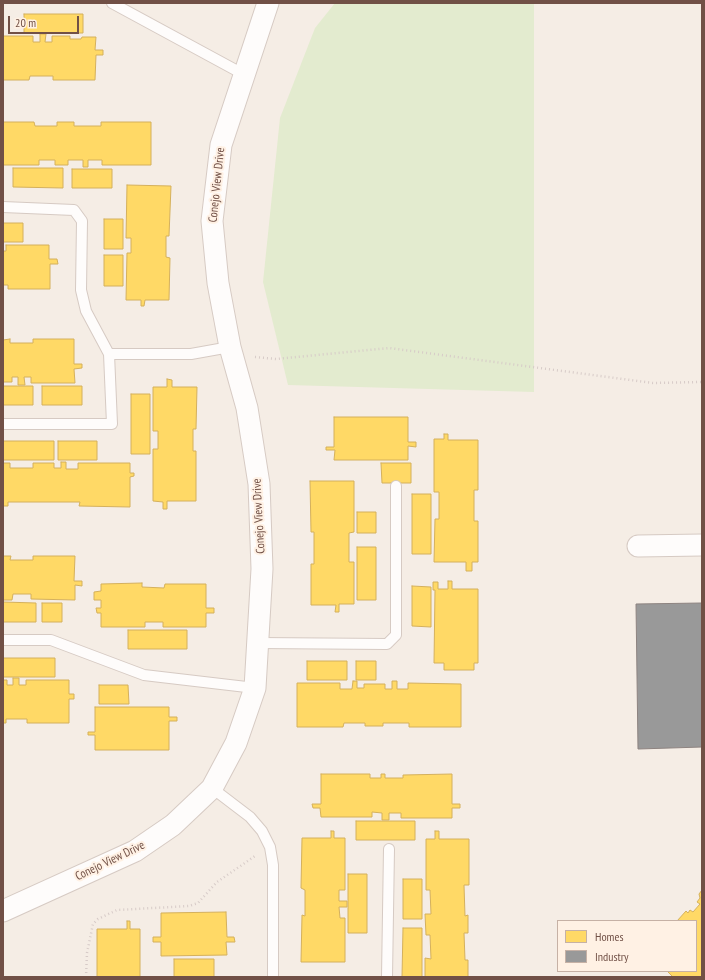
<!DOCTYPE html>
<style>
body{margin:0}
#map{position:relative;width:705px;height:980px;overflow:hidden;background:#f5ede5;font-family:"PT Sans Narrow",sans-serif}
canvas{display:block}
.frame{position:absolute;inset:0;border:4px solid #715046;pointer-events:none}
.legend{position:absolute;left:557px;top:920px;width:140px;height:52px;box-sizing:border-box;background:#fff1e4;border:1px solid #c6b1a5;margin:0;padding:5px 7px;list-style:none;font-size:12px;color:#715046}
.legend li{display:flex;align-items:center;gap:8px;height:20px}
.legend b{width:20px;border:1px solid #c6b1a5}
.scale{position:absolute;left:8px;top:16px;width:71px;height:18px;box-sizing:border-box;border:2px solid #715046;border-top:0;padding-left:5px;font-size:12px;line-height:14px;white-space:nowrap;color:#715046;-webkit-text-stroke:3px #fff1e4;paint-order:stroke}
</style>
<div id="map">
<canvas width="705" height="980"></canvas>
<div class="frame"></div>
<ul class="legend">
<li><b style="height:11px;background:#ffd966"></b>Homes</li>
<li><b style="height:11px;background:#999"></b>Industry</li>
</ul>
<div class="scale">20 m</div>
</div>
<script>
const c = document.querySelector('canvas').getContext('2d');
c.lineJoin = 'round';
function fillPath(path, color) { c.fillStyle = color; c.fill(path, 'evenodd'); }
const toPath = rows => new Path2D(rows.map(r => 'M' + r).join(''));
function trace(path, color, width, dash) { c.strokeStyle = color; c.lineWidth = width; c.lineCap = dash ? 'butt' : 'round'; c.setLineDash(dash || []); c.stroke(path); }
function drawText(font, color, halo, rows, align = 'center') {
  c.font = font + ' "PT Sans Narrow",sans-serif'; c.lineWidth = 4; c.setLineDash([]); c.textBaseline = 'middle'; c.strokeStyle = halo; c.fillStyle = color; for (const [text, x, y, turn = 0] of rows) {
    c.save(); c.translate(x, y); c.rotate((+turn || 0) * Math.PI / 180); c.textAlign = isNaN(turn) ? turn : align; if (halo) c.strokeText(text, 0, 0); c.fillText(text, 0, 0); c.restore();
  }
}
fillPath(toPath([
 [335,3,534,3,534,392,288,385,263,282,280,118,315,28]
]), '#e3ebcf');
const homes = toPath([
 [24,14,83,14,83,33,24,33,24,14],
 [40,34,46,34,45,42,52,42,52,36,70,36,70,39,81,39,82,37,96,37,95,50,103,50,103,55,96,55,95,80,53,80,53,76,30,76,29,80,3,80,3,36,33,36,33,42,40,42,40,34],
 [3,122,34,122,35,126,57,126,57,122,74,122,74,126,101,126,101,122,151,122,151,165,102,165,102,160,88,160,88,167,83,167,83,160,68,160,68,165,55,165,55,160,39,160,39,165,3,165,3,122],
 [13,168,63,168,63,188,13,187,13,168],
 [72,169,112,169,112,188,72,188,72,169],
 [127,185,171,186,169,236,166,236,166,257,170,258,169,300,145,300,144,306,141,306,141,300,126,300,127,253,131,253,131,238,126,238,127,185],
 [104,219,123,219,123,249,104,249,104,219],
 [3,223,23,223,23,242,3,242,3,223],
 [6,245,49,245,49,259,57,259,58,264,50,264,50,289,8,289,8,285,3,285,3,251,6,251,6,245],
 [104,255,123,255,123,286,104,286,104,255],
 [10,339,10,343,33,343,33,339,74,339,74,364,82,364,82,368,74,369,75,383,31,383,31,377,24,377,25,385,18,385,18,377,12,377,12,382,3,382,3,340,10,339],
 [167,379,172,380,172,387,197,387,196,429,193,429,193,451,196,451,196,501,167,501,167,509,163,509,163,502,153,501,153,449,158,449,158,431,153,431,153,387,167,387,167,379],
 [3,386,33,386,33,405,3,405,3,386],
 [42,386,82,386,82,405,42,405,42,386],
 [131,394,150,394,150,454,131,454,131,394],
 [334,417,408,417,408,442,416,442,416,447,408,446,408,460,334,460,335,450,326,450,326,447,334,447,334,417],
 [444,434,448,434,448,440,478,440,478,490,474,490,474,521,478,521,478,562,472,562,472,571,466,571,466,562,434,562,435,519,439,519,439,492,434,492,434,439,444,439,444,434],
 [3,441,54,441,54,460,3,460,3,441],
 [58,441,97,441,97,460,58,460,58,441],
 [61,462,66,462,66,469,78,469,78,463,130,463,130,473,134,473,134,476,130,477,130,507,79,506,80,502,8,502,8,506,3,506,3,463,10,463,10,468,33,468,33,463,54,463,54,468,61,468,61,462],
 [381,463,411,463,411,483,382,483,381,463],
 [310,481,354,481,354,532,349,533,349,562,354,562,354,604,339,604,339,612,335,612,336,605,311,605,311,564,314,564,314,532,311,532,310,481],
 [412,494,431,494,431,554,412,554,412,494],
 [357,512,376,512,376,533,357,533,357,512],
 [357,547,376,547,376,600,357,600,357,547],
 [3,556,11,556,10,560,33,560,33,556,75,556,74,581,82,581,82,586,75,585,75,600,31,599,31,594,13,594,12,600,3,600,3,556],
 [448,581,452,581,452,589,478,589,478,663,474,663,474,670,444,670,444,663,434,663,435,590,433,590,433,582,438,582,438,589,448,589,448,581],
 [142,583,142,587,164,588,165,584,206,584,206,608,214,608,214,613,206,613,206,627,163,627,163,622,145,622,145,627,101,627,101,613,97,613,96,608,101,608,101,600,94,600,94,592,101,591,101,584,142,583],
 [412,586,431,587,431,627,412,626,412,586],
 [3,602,36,603,36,622,3,622,3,602],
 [42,603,62,603,62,622,42,622,42,603],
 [128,630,187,630,187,649,128,649,128,630],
 [3,658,55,658,55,677,3,677,3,658],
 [307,661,347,661,347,680,307,680,307,661],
 [356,661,376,661,376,680,356,680,356,661],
 [13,678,19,678,19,685,26,685,26,680,69,680,69,694,74,694,74,699,69,699,69,723,27,723,27,719,6,719,6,723,3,723,3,680,7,680,7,685,13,685,13,678],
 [353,681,357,681,357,688,364,688,364,684,385,684,385,689,392,689,392,681,397,681,397,689,408,689,408,683,461,684,461,727,409,727,409,723,383,723,383,726,365,726,365,723,344,723,343,727,297,727,297,683,340,683,340,689,352,689,353,681],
 [99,685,128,685,129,704,99,704,99,685],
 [95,707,169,707,169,717,177,717,177,721,169,721,169,750,95,750,95,735,88,735,88,732,95,732,95,707],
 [321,774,370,774,370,778,381,778,381,774,385,774,385,778,403,778,403,775,452,774,452,804,460,804,460,808,452,808,452,818,401,818,401,813,389,813,389,820,382,820,382,813,372,812,372,817,321,817,320,808,313,808,312,804,321,804,321,774],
 [356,821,415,821,415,840,356,840,356,821],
 [331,831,334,831,334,838,345,838,345,890,339,890,339,901,347,901,347,907,339,907,340,918,345,918,345,962,301,962,302,915,305,916,305,890,301,888,302,838,331,838,331,831],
 [435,831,439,831,439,839,469,839,469,885,464,885,465,916,468,915,468,933,464,933,465,960,468,960,468,977,425,977,425,958,431,959,430,935,426,935,425,914,431,914,430,890,426,890,426,839,435,839,435,831],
 [348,874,367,874,367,933,348,933,348,874],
 [403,879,422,879,422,919,403,919,403,879],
 [702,890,702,977,673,977,667,971,696,971,696,921,677,921,686,911,688,913,690,910,693,912,700,904,697,902,700,898,699,894,702,890],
 [226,912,227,937,234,937,235,942,226,942,227,955,161,956,161,942,153,942,153,937,161,937,161,913,226,912],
 [127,921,130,921,130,929,140,929,140,977,97,977,97,929,127,929,127,921],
 [403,928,422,928,422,977,402,977,403,928],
 [174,959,214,959,214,977,174,977,174,959]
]);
fillPath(homes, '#ffd966');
trace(homes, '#d4b05c', 1);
const industry = toPath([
 [702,603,702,747,638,749,636,604,702,603]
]);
fillPath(industry, '#999');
trace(industry, '#8d8380', 1);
const lane = toPath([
 [112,3,243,74],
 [3,207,74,210,82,221,81,290,86,311,109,354,191,354,230,347],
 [3,424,112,424,109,354],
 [3,640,51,640,144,675,255,688],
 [258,643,387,644,396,635,396,486],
 [212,788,250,817,262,831,270,847,273,865,273,977],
 [387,977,389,849]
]);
const street = toPath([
 [638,546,702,545],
 [3,911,135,851,173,825,212,788,236,743,255,688,262,569,259,484,247,408,230,347,218,283,212,221,221,145,268,3]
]);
trace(lane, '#d6cac3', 12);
trace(street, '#d6cac3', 23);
trace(toPath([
 [255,357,276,359,389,348,653,383,702,382],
 [86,977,87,953,93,924,98,919,117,910,189,906,198,903,217,882,255,856]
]), '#d7cbc8', 2.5, [1, 3]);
trace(lane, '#fefcfb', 10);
trace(street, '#fefcfb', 21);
drawText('12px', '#715046', '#fff1e4', [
 ["Conejo View Drive",217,185,-84],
 ["Conejo View Drive",259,516,-93],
 ["Conejo View Drive",110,861,-26]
]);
</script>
